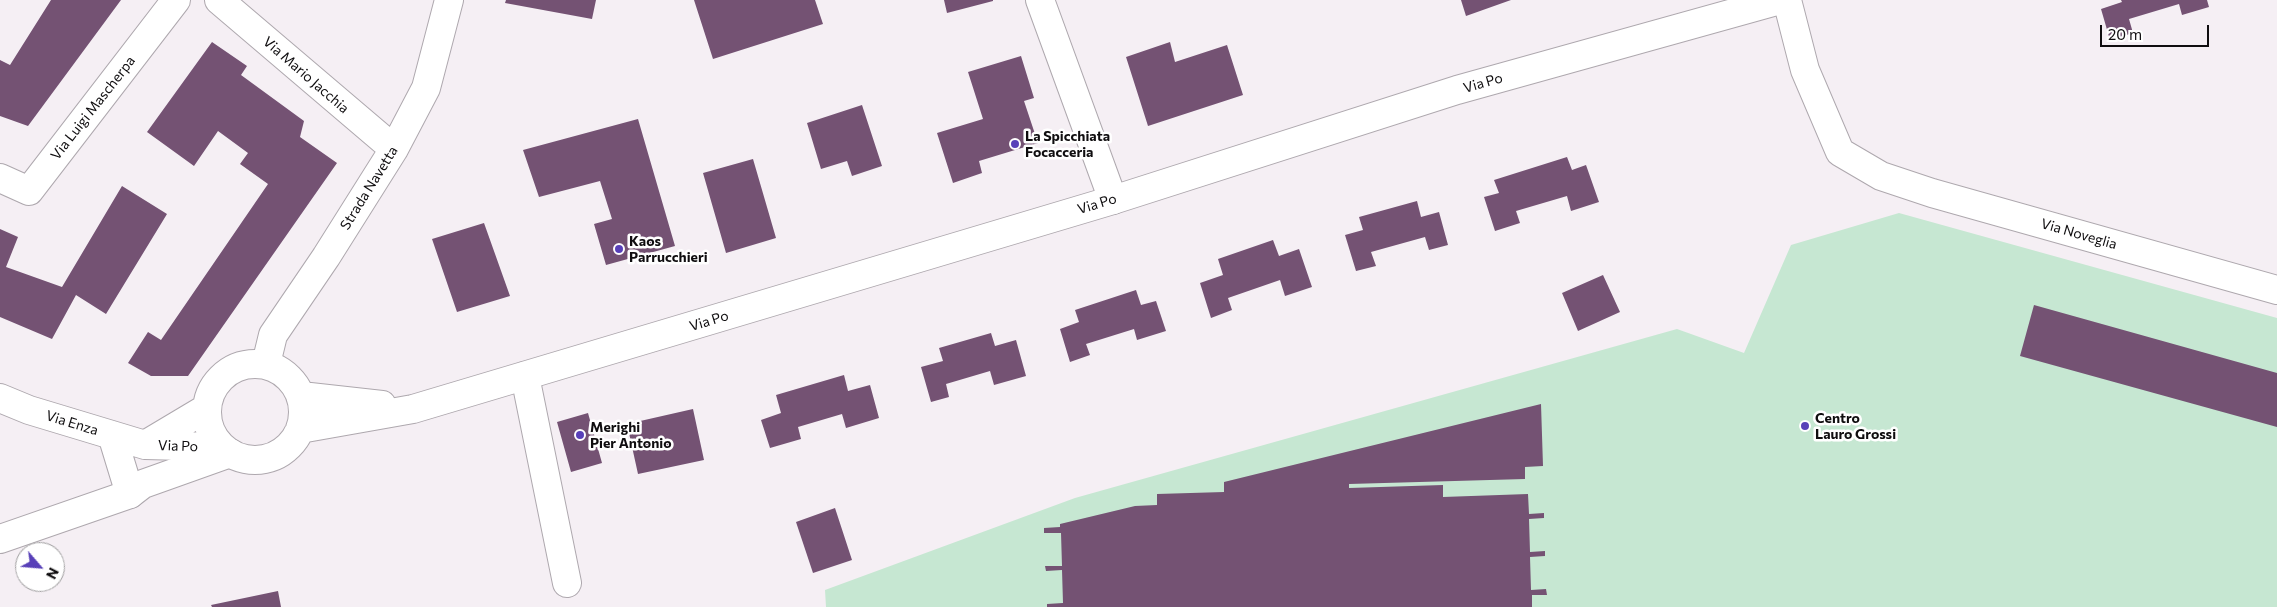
<!DOCTYPE html>
<style>
body{margin:0}
#map{position:relative;width:2277px;height:607px;overflow:hidden;background:#f5eff4;font-family:Commissioner,sans-serif}
canvas{display:block}
.north{position:absolute;left:15px;top:542px;width:50px;height:50px;box-sizing:border-box;background:#fff;border:1px solid #9f9e9f;border-radius:50%;rotate:117deg;font-size:14px;font-weight:700;line-height:20px;text-align:center;color:#0f0d0f}
.north::after{content:'';display:block;margin:auto;width:18px;height:22px;background:#5840b8;clip-path:polygon(50% 0,100% 100%,50% 72%,0 100%)}
.scale{position:absolute;left:2100px;top:25px;width:109px;height:22px;box-sizing:border-box;border:2px solid #0f0d0f;border-top:0;padding-left:6px;font-size:15px;line-height:18px;white-space:nowrap;color:#0f0d0f;-webkit-text-stroke:4px #fff;paint-order:stroke}
</style>
<div id="map">
<canvas width="2277" height="607"></canvas>
<div class="north">N</div>
<div class="scale">20 m</div>
</div>
<script>
const c = document.querySelector('canvas').getContext('2d');
c.lineJoin = 'round';
function fillPath(path, color) { c.fillStyle = color; c.fill(path, 'evenodd'); }
const toPath = rows => new Path2D(rows.map(r => 'M' + r).join(''));
function trace(path, color, width, dash) { c.strokeStyle = color; c.lineWidth = width; c.lineCap = dash ? 'butt' : 'round'; c.setLineDash(dash || []); c.stroke(path); }
function drawText(font, color, halo, rows, align = 'center') {
  c.font = font + ' Commissioner,sans-serif'; c.lineWidth = 5; c.setLineDash([]); c.textBaseline = 'middle'; c.strokeStyle = halo; c.fillStyle = color; for (const [text, x, y, turn = 0] of rows) {
    c.save(); c.translate(x, y); c.rotate((+turn || 0) * Math.PI / 180); c.textAlign = isNaN(turn) ? turn : align; if (halo) c.strokeText(text, 0, 0); c.fillText(text, 0, 0); c.restore();
  }
}
fillPath(toPath([
 [1899,213,2277,318,2277,607,826,607,825,590,1075,498,1677,329,1744,353,1791,245]
]), '#c6e7d2');
fillPath(toPath([
 [51,0,121,0,28,126,0,116,0,60,10,65],
 [506,0,596,0,592,19,505,3],
 [694,0,815,0,823,24,713,59],
 [944,0,993,0,993,1,947,13],
 [1461,0,1511,0,1466,16],
 [2121,0,2207,0,2209,7,2182,15,2179,4,2129,19,2133,33,2110,40,2101,9,2122,2],
 [212,42,247,66,241,75,304,121,300,137,337,163,188,376,151,376,128,363,148,332,161,340,268,184,240,164,248,153,218,131,194,166,147,132],
 [1170,42,1175,62,1227,45,1243,95,1148,126,1126,57],
 [1021,56,1034,98,1024,101,1038,143,979,161,982,173,953,183,937,133,983,119,968,72],
 [862,105,882,166,852,176,847,161,821,169,807,123],
 [638,119,675,246,606,265,594,224,612,219,600,181,539,197,523,150],
 [1567,157,1572,170,1586,165,1599,202,1571,211,1567,196,1516,211,1520,223,1495,231,1484,197,1499,193,1494,180],
 [753,159,776,238,726,253,703,173],
 [122,186,167,214,106,314,76,295,52,339,0,317,0,229,18,237,6,267,62,287],
 [1417,201,1421,217,1439,212,1448,245,1429,250,1425,237,1371,252,1376,266,1356,271,1345,235,1363,230,1359,217],
 [484,223,510,296,457,312,432,239],
 [1273,240,1279,256,1299,249,1312,287,1285,296,1280,280,1228,298,1232,310,1211,318,1200,283,1223,275,1218,259],
 [1603,275,1620,312,1578,331,1562,293],
 [1136,290,1141,305,1156,301,1166,331,1137,340,1134,329,1086,344,1090,355,1070,362,1060,329,1079,322,1075,310],
 [2034,305,2277,373,2277,427,2020,356],
 [991,333,995,346,1016,340,1026,376,994,385,990,371,946,384,949,397,931,402,921,367,943,361,939,348],
 [844,375,848,391,870,385,879,418,846,428,842,414,798,427,801,439,770,448,761,420,781,413,776,395],
 [1541,404,1543,466,1525,467,1525,479,1349,484,1349,488,1443,485,1443,497,1528,494,1529,514,1544,513,1544,518,1529,519,1530,552,1545,551,1545,556,1530,557,1531,590,1546,589,1547,595,1532,595,1532,607,1047,607,1047,604,1063,603,1062,570,1046,571,1045,566,1062,566,1061,533,1044,533,1044,528,1060,527,1060,524,1135,506,1157,505,1157,494,1224,492,1224,482],
 [693,409,704,460,638,474,627,424],
 [588,413,602,463,571,472,557,422],
 [835,508,852,560,813,573,796,522],
 [278,591,281,607,212,607,211,605]
]), '#745273');
const minor = toPath([
 [219,0,394,149],
 [1040,0,1113,200],
 [1787,0,1805,70,1840,152,1881,176,1932,193,2277,290],
 [0,178,29,191,176,0],
 [266,364,273,335,326,257,394,149,426,88,449,0],
 [525,376,567,583],
 [0,539,130,494,143,484,230,453]
]);
const tertiary = toPath([
 '207 412a48 48 0 1 1 96 0a48 48 0 1 1-96 0Z',
 [301,396,382,405],
 [0,398,29,410,145,445,222,447],
 [300,429,413,409,1113,200,1457,90,1780,0],
 [112,435,130,494],
 [145,445,207,408]
]);
trace(minor, '#aea8ae', 30);
trace(tertiary, '#aea8ae', 30);
trace(minor, '#fff', 28);
trace(tertiary, '#fff', 28);
for (const [x, y, r, color] of [
 [1015,144,5,"#5840b8"],
 [619,249,5,"#5840b8"],
 [1805,426,5,"#5840b8"],
 [580,435,5,"#5840b8"]
]) { const dot = new Path2D(); dot.arc(x, y, r, 0, 2 * Math.PI); c.fillStyle = color; c.fill(dot); trace(dot, '#fff', 2); }
drawText('14px', '#0f0d0f', '#fff', [
 ["Via Mario Jacchia",306,75,41],
 ["Via Po",1483,83,-16],
 ["Via Luigi Mascherpa",93,108,-52],
 ["Strada Navetta",369,188,-58],
 ["Via Po",1097,204,-17],
 ["Via Noveglia",2079,234,16],
 ["Via Po",709,321,-17],
 ["Via Enza",72,423,17],
 ["Via Po",178,446,2]
]);
drawText('bold 14px', '#0f0d0f', '#fff', [
 ["La Spicchiata",1025,136],
 ["Focacceria",1025,152],
 ["Kaos",629,241],
 ["Parrucchieri",629,257],
 ["Centro",1815,418],
 ["Lauro Grossi",1815,434],
 ["Merighi",590,427],
 ["Pier Antonio",590,443]
], 'left');
</script>
